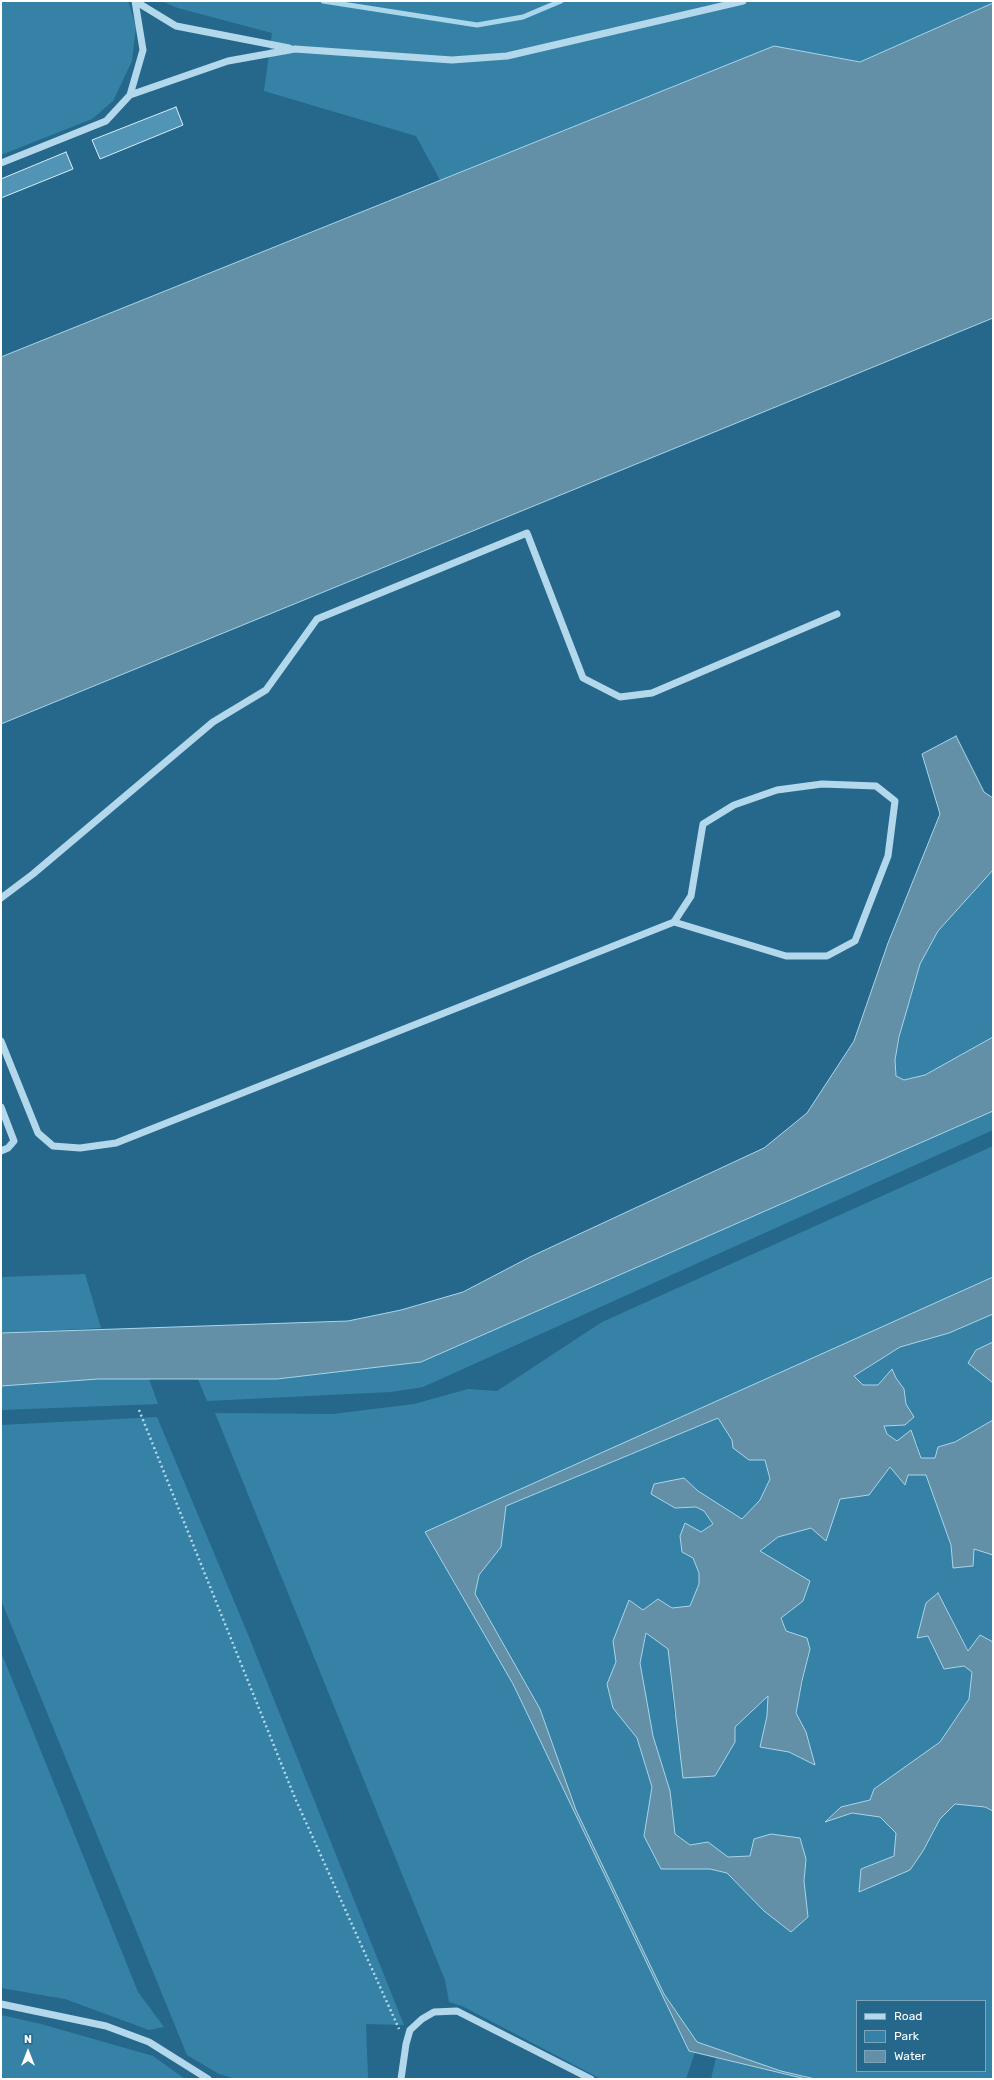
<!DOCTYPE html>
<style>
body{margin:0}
#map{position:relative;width:994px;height:2080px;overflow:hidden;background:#25688c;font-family:Rubik,sans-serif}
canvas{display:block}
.frame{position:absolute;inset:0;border:2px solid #fff;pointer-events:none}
.legend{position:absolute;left:856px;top:2000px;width:130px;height:72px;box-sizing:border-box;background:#25688c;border:1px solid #7ca4ba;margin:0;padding:5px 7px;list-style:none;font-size:12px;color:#fff}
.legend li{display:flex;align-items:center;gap:8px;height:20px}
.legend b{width:20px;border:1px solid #7ca4ba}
.north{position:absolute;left:8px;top:2032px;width:40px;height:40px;-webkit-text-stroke:3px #25688c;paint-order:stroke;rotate:0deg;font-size:11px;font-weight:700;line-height:16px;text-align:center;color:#fff}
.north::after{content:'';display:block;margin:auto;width:14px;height:18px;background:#fff;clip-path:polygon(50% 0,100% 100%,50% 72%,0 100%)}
</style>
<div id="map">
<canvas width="994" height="2080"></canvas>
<div class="frame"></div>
<ul class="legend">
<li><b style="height:5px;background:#b4d8eb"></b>Road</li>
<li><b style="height:11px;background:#3682a7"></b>Park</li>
<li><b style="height:11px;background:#638fa7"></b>Water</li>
</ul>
<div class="north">N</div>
</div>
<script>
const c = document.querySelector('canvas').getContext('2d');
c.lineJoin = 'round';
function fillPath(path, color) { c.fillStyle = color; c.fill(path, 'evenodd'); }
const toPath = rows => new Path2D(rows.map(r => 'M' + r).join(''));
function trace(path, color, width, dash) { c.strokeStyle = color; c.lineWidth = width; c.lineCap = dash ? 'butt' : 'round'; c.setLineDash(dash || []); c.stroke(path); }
fillPath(toPath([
 [1,1,128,1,136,26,132,61,113,101,92,119,1,155],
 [161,1,993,1,993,3,860,62,774,46,440,180,416,136,264,91,272,33,178,8],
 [993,870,993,1037,925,1075,904,1080,896,1076,895,1060,908,1001,920,964,938,931],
 [993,1111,993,1130,423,1387,391,1392,207,1401,198,1379,277,1379,421,1362],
 [993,1146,993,1277,425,1533,513,1684,689,2051,695,2052,686,2079,601,2079,462,2006,449,2002,445,1980,215,1413,333,1414,414,1404,468,1389,497,1391,602,1322],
 [85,1274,101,1328,1,1333,1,1277],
 [993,1314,993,1342,976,1350,980,1373,993,1383,993,1420,955,1442,938,1447,935,1458,921,1458,917,1443,897,1442,887,1434,884,1425,905,1425,913,1417,906,1404,904,1389,896,1378,892,1369,878,1385,863,1385,854,1376,900,1347,949,1333],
 [98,1379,149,1379,158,1404,1,1410,1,1386],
 [157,1417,247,1632,404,2025,366,2024,368,2078,366,2079,236,2079,219,2074,187,2055,1,1600,1,1425],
 [718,1418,732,1440,749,1460,765,1460,770,1479,760,1500,742,1519,698,1491,684,1478,675,1508,696,1507,704,1511,713,1524,701,1532,693,1558,699,1573,699,1584,690,1606,672,1608,658,1599,643,1610,629,1600,613,1641,616,1662,607,1684,627,1724,637,1738,652,1788,644,1836,661,1869,710,1869,727,1873,764,1911,808,1917,804,1881,806,1859,750,1856,728,1857,708,1842,690,1846,675,1834,670,1791,653,1736,640,1663,647,1633,668,1649,674,1713,715,1776,735,1742,735,1727,768,1696,767,1716,760,1747,789,1752,815,1765,806,1732,796,1713,810,1649,807,1638,786,1631,781,1618,803,1601,810,1581,760,1551,778,1537,811,1528,826,1540,840,1498,869,1495,890,1467,905,1484,908,1475,926,1475,951,1545,953,1568,974,1549,993,1555,993,1642,980,1635,969,1651,938,1593,926,1603,917,1638,928,1636,944,1669,964,1666,972,1672,969,1699,940,1742,875,1789,870,1800,841,1807,825,1821,852,1813,880,1817,896,1833,894,1856,861,1869,859,1891,910,1870,923,1851,940,1819,955,1804,985,1807,993,1811,993,2079,815,2079,781,2071,697,2042,664,1994,576,1810,540,1709,475,1594,479,1575,501,1547,506,1506],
 [857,2001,985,2001,985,2071,857,2071],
 [1,1652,138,1992,164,2027,149,2030,65,1999,1,1988],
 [1,2015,41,2024,153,2056,185,2079,4,2079,1,2077],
 [716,2058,806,2079,711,2079]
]), '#3682a7');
const water = toPath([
 [993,3,993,318,1,724,1,357,774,46,860,62,993,3],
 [956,736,984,792,993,798,993,870,938,931,920,964,899,1037,895,1060,896,1076,904,1080,925,1075,993,1037,993,1111,421,1362,277,1379,98,1379,1,1386,1,1333,348,1321,401,1310,463,1292,530,1257,764,1148,807,1113,854,1041,888,943,940,814,922,754,956,736],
 [993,1277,993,1314,949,1333,900,1347,854,1376,863,1385,878,1385,892,1369,896,1378,904,1389,906,1404,914,1417,905,1425,884,1426,887,1434,897,1441,911,1430,921,1458,935,1458,938,1447,955,1442,993,1420,993,1555,974,1549,973,1566,953,1568,951,1545,926,1475,908,1475,905,1485,890,1467,869,1495,840,1499,826,1541,811,1528,778,1537,760,1551,810,1581,803,1601,781,1618,786,1631,807,1638,810,1649,802,1681,796,1713,806,1732,815,1765,789,1752,760,1747,767,1716,768,1696,735,1727,735,1742,715,1776,683,1778,668,1649,646,1633,640,1663,653,1736,670,1791,675,1834,690,1845,708,1842,728,1857,750,1856,754,1839,771,1834,800,1838,806,1859,804,1881,808,1917,791,1932,764,1911,727,1873,710,1869,661,1869,644,1836,652,1787,637,1738,613,1708,607,1684,616,1662,613,1641,629,1600,643,1610,658,1599,672,1608,690,1606,699,1584,699,1573,693,1558,682,1552,680,1536,685,1523,701,1532,713,1524,704,1511,696,1507,675,1508,651,1494,654,1484,684,1478,698,1491,742,1519,760,1500,770,1479,765,1460,749,1460,733,1448,732,1440,718,1418,506,1506,501,1547,479,1575,475,1594,540,1709,576,1810,664,1994,697,2042,781,2071,815,2079,806,2079,689,2051,513,1684,425,1532,993,1277],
 [993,1342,993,1383,968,1363,976,1350,993,1342],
 [938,1593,968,1651,980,1635,993,1642,993,1811,985,1807,955,1804,940,1819,923,1851,910,1870,859,1892,861,1869,894,1856,896,1833,880,1817,852,1813,825,1822,841,1807,870,1800,874,1789,940,1742,969,1699,972,1672,964,1666,944,1669,928,1636,917,1638,926,1603,938,1593]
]);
fillPath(water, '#638fa7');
trace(water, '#a8d6eb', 1);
trace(toPath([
 [323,1,477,25,523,17,561,1]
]), '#a8d6eb', 5);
const building = toPath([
 [176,107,183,125,100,159,92,140,176,107],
 [66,152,73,169,1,198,1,179,66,152]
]);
fillPath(building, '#5194b5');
trace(building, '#d8eef8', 1);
trace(toPath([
 [139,1410,295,1798,399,2029]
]), '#b4d8eb', 2.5, [2, 3]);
trace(toPath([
 [135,1,176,26,289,48],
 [130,95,228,61,295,49,452,60,507,56,743,1],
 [1,163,106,121,130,95,143,50,135,1],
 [1,898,33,874,213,722,266,690,317,619,527,533,583,678,620,697,652,693,837,614],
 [1,1041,38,1133,53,1146,80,1148,116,1143,674,922,691,896,703,824,734,805,777,790,822,784,876,786,895,801,888,856,855,941,827,956,786,956,674,922],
 [1,1107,14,1141,8,1148,1,1151],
 [1,2004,106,2026,149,2042,208,2079],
 [401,2079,406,2044,410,2030,422,2019,434,2012,457,2011,591,2079]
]), '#b4d8eb', 7);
</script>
